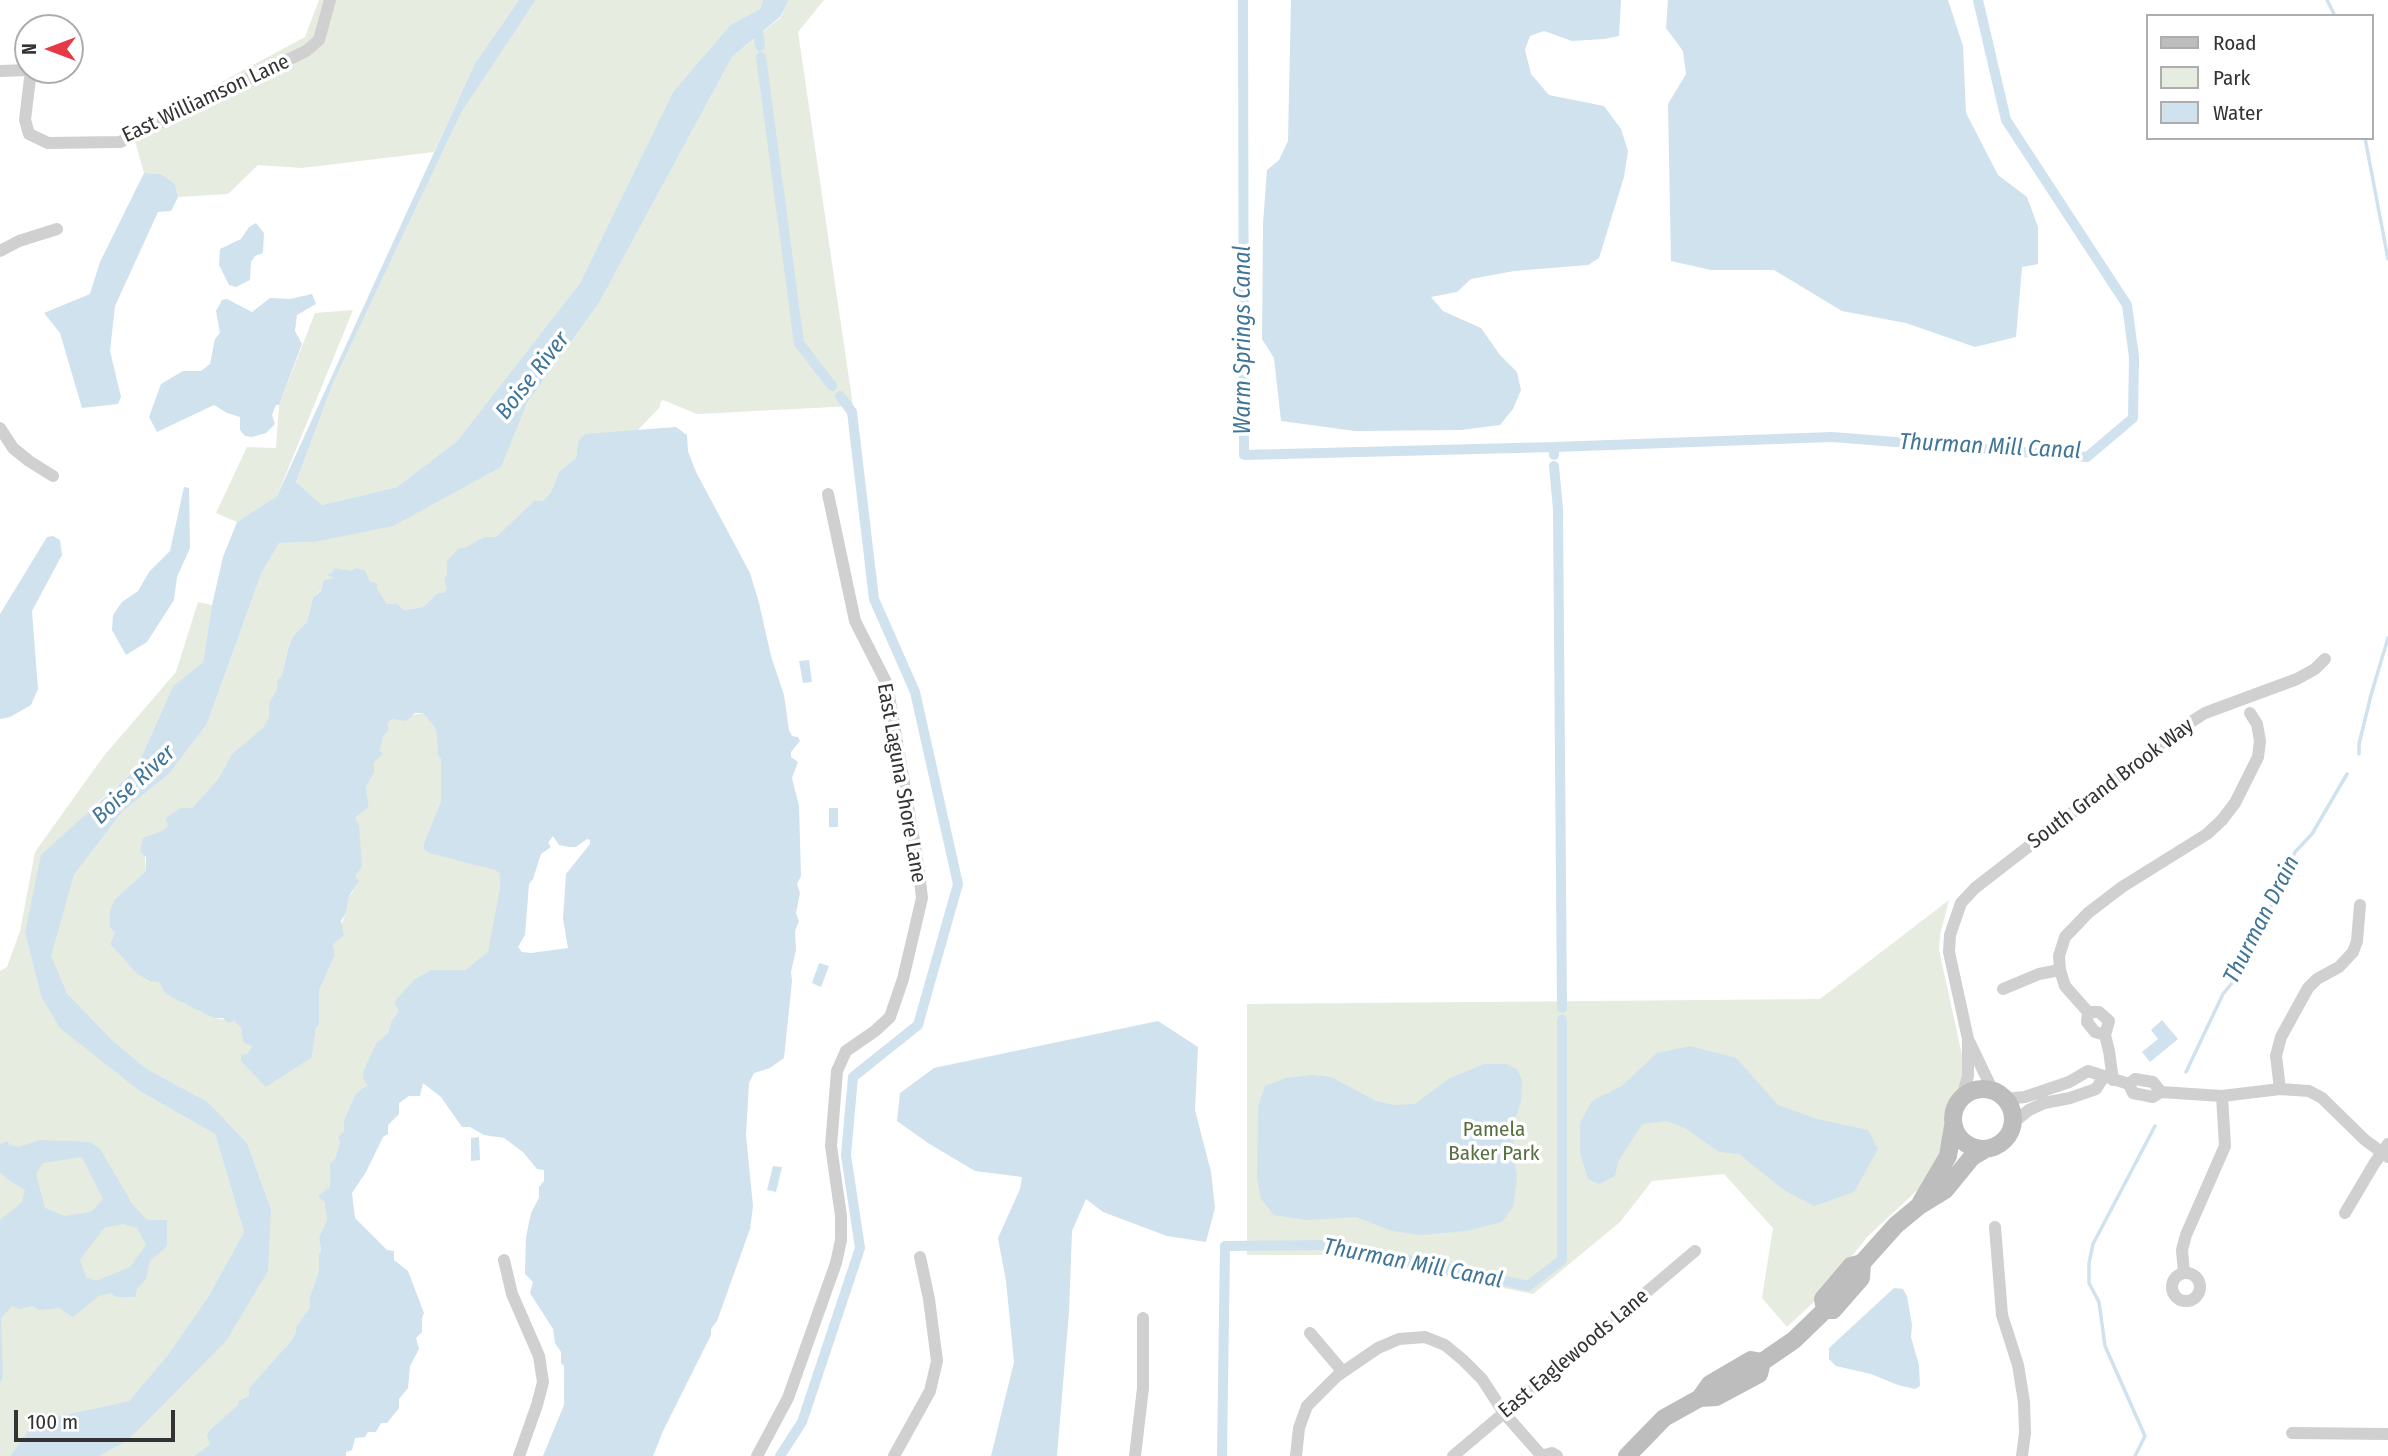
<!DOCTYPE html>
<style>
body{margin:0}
#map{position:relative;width:2388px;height:1456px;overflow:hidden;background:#fff;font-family:"Fira Sans Condensed",sans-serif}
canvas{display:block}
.legend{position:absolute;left:2146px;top:14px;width:228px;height:126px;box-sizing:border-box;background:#fff;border:2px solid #adadad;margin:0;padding:9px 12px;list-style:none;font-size:21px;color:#333}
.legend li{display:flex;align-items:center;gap:14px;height:35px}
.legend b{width:35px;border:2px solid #adadad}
.north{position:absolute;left:14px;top:14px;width:70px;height:70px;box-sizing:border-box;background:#fff;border:2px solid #adadad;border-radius:50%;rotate:270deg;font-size:19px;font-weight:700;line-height:28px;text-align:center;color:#333}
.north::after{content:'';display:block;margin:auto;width:24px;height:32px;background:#e63946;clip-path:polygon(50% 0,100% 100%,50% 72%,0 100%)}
.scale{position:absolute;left:14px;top:1410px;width:161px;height:32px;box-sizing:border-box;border:4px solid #333;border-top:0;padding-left:9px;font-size:21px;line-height:24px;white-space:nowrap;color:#333;-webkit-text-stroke:5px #fff;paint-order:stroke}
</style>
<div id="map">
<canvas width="2388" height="1456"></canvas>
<ul class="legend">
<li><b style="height:9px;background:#bdbdbd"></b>Road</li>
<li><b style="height:19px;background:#e6ecdf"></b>Park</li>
<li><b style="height:19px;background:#cfe2ee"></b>Water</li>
</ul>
<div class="north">N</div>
<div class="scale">100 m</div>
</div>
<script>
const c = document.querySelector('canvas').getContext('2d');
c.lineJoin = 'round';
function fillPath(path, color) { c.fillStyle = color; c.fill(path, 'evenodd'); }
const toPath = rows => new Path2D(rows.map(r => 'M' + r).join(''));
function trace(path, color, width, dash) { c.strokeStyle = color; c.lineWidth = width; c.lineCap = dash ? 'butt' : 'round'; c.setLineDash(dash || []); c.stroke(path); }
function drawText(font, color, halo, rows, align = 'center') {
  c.font = font + ' "Fira Sans Condensed",sans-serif'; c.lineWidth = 7; c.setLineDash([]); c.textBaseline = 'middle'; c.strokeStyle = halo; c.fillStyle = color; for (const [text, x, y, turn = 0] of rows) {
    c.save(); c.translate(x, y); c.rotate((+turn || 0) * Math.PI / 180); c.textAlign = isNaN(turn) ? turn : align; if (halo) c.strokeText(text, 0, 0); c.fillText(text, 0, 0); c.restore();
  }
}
fillPath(toPath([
 [319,0,519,0,475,63,434,152,302,168,258,165,228,194,178,197,175,184,161,174,144,173,132,130,305,37],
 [536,0,763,0,760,9,730,25,673,92,580,283,457,441,397,487,322,505,296,482,334,381,461,113],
 [789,0,824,0,798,32,853,406,697,414,663,400,660,403,660,407,637,431,578,442,576,458,559,472,551,492,543,501,534,501,496,537,484,537,447,561,447,589,443,593,437,593,423,607,404,610,398,604,387,604,370,582,351,571,335,578,313,597,307,622,293,636,288,647,282,675,277,681,277,689,269,703,269,717,263,729,232,754,218,779,192,808,164,831,143,838,146,871,115,899,115,933,110,944,136,973,159,981,214,1018,234,1021,241,1028,243,1042,252,1047,248,1054,312,1057,316,1028,319,1025,319,991,335,955,333,944,346,913,349,896,353,892,355,818,369,807,366,787,374,773,374,762,380,751,383,737,388,731,388,723,392,719,423,713,436,729,438,756,441,759,441,801,424,843,425,849,495,870,500,874,500,888,489,952,465,970,431,970,391,1022,388,1033,377,1042,369,1086,362,1088,355,1095,344,1120,344,1131,338,1137,340,1142,335,1159,330,1165,330,1187,324,1201,327,1220,319,1237,321,1251,319,1254,319,1271,310,1296,310,1307,296,1327,296,1332,291,1341,249,1388,249,1396,210,1430,210,1444,194,1456,99,1456,127,1441,174,1392,271,1209,247,1143,208,1102,147,1069,111,1039,67,993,50,956,74,875,122,812,169,774,207,724,261,574,279,543,314,542,500,467,527,403,599,303,732,57,780,18],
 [353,310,277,496,237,522,216,513,247,447,276,448,279,405,315,313],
 [198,602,212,605,203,662,173,686,136,769,89,810,25,933,41,996,141,1092,215,1134,244,1232,208,1297,167,1356,129,1401,37,1421,10,1456,0,1456,0,971,7,967,20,931,35,852,103,757,176,672],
 [1949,900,1940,935,1939,950,1964,1064,1958,1095,1948,1110,1944,1149,1924,1184,1868,1236,1819,1297,1787,1327,1762,1298,1773,1228,1724,1174,1652,1181,1620,1222,1533,1294,1343,1255,1247,1255,1247,1004,1820,999]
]), '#e6ecdf');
fillPath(toPath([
 [519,0,536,0,461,113,334,381,296,482,322,505,397,487,457,441,580,283,673,92,730,25,760,9,763,0,789,0,780,17,732,57,599,303,527,403,501,467,393,526,314,542,279,543,261,574,207,724,169,774,122,812,74,875,51,956,67,993,111,1039,147,1069,208,1102,247,1143,271,1209,268,1271,226,1341,127,1441,99,1456,10,1456,36,1421,129,1401,167,1356,208,1297,244,1232,215,1134,141,1092,60,1028,41,996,25,933,41,855,136,769,173,686,203,662,212,605,223,557,237,522,277,496,475,63],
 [1291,0,1621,0,1619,36,1604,39,1572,41,1544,31,1530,36,1525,50,1531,74,1549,95,1604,106,1621,129,1628,151,1624,177,1599,258,1588,265,1514,271,1471,279,1457,292,1431,297,1443,311,1481,328,1500,355,1517,372,1521,390,1513,409,1500,425,1461,430,1355,431,1281,421,1274,358,1262,339,1263,224,1267,170,1279,160,1288,141],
 [1668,0,1948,0,1963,46,1966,113,1998,175,2027,197,2038,227,2038,264,2022,267,2016,337,1975,347,1906,323,1842,311,1774,270,1711,270,1671,261,1668,104,1686,74,1683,51,1666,28],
 [144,173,161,174,175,184,178,197,171,211,158,212,115,306,110,351,121,397,118,404,82,408,60,333,44,313,90,294,100,262],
 [256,223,264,233,263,253,255,256,251,262,250,280,236,287,229,285,219,265,220,249,241,239,249,227],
 [312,294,316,304,297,315,295,331,302,344,279,405,276,405,272,415,275,424,266,433,252,437,245,436,240,430,240,417,227,413,214,405,157,432,149,417,161,384,183,371,201,371,210,364,215,339,220,333,216,311,222,300,227,299,252,312,270,298,290,299],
 [676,427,687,435,688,451,696,472,750,573,759,603,771,656,784,695,789,730,792,736,798,737,800,741,791,752,791,757,798,762,792,778,799,806,801,876,797,884,800,893,796,913,799,921,795,931,796,950,791,972,792,981,784,1058,770,1068,754,1073,749,1083,746,1135,753,1206,750,1229,717,1321,711,1329,711,1335,663,1431,653,1456,543,1456,564,1405,564,1366,561,1363,561,1352,555,1343,553,1329,530,1293,533,1282,525,1274,526,1237,531,1213,539,1198,539,1187,544,1181,544,1170,537,1169,523,1152,504,1138,484,1135,470,1127,462,1127,441,1097,423,1083,420,1096,409,1096,399,1103,399,1114,388,1125,388,1134,383,1137,366,1172,352,1193,355,1218,387,1250,394,1251,394,1260,408,1271,424,1313,422,1318,422,1332,416,1338,419,1349,410,1366,408,1388,399,1399,399,1408,387,1423,381,1423,376,1432,368,1432,365,1437,355,1438,352,1450,346,1452,346,1456,194,1456,210,1444,207,1436,210,1430,238,1405,239,1401,249,1396,249,1388,291,1341,296,1332,296,1327,310,1307,310,1296,319,1271,319,1254,321,1251,319,1237,327,1220,324,1201,319,1198,319,1195,330,1187,330,1164,335,1159,340,1142,338,1137,344,1131,344,1120,355,1095,362,1088,368,1086,363,1078,363,1072,377,1042,388,1033,391,1022,399,1011,394,1002,415,979,431,970,465,970,488,952,500,888,500,874,495,870,429,853,424,849,424,843,441,801,441,759,438,756,436,729,423,713,415,713,406,721,392,719,388,723,388,731,383,737,380,751,383,754,374,762,374,773,366,787,369,807,355,818,359,825,362,867,355,876,359,881,349,896,346,913,341,921,344,935,333,944,335,955,319,991,319,1025,316,1028,312,1057,266,1087,241,1061,241,1055,247,1054,252,1047,243,1042,241,1028,234,1021,228,1023,223,1018,214,1018,166,994,159,982,150,981,136,973,110,944,115,933,110,927,110,910,115,899,146,871,146,857,140,851,143,838,164,830,168,826,166,818,181,808,192,808,218,779,232,754,263,728,269,717,269,703,277,689,277,681,282,675,288,648,293,636,307,622,313,597,321,591,324,580,334,578,327,575,333,572,334,568,351,571,356,568,365,571,370,582,377,583,377,589,387,604,398,604,404,610,423,607,437,593,443,593,447,589,444,578,447,575,447,561,459,548,465,548,484,537,496,537,534,501,543,501,551,492,559,472,576,458,578,442,585,434],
 [553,836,559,845,569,847,576,847,587,839,590,840,590,844,566,874,563,919,568,948,531,953,522,952,518,947,525,935,529,884,533,879,541,854,551,847,548,843],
 [184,487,189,488,190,548,177,577,174,600,147,642,126,655,112,630,113,615,122,602,138,591,149,572,170,551],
 [53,536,60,540,62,555,32,611,38,689,31,705,10,717,0,719,0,614,47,537],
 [809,660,812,682,803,683,799,661],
 [829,808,838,808,838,827,829,827],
 [819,963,829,966,821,987,812,983],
 [2162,1020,2178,1039,2150,1062,2142,1052,2158,1039,2151,1030],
 [1158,1021,1198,1047,1195,1110,1211,1172,1215,1208,1206,1242,1167,1236,1103,1212,1086,1199,1072,1231,1069,1312,1057,1456,991,1456,1014,1362,1006,1281,998,1238,1020,1189,1022,1177,975,1171,928,1143,897,1121,900,1093,934,1068],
 [1690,1046,1736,1058,1778,1105,1817,1119,1868,1130,1878,1149,1854,1192,1814,1206,1784,1190,1739,1154,1719,1152,1685,1128,1667,1121,1642,1124,1618,1162,1615,1176,1599,1184,1588,1179,1580,1153,1580,1123,1592,1101,1622,1086,1657,1053],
 [1484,1064,1506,1064,1517,1069,1522,1080,1521,1101,1514,1124,1513,1146,1517,1178,1513,1207,1502,1222,1466,1231,1421,1235,1392,1231,1356,1217,1306,1220,1274,1215,1261,1199,1257,1178,1258,1107,1265,1086,1286,1078,1313,1075,1331,1077,1376,1101,1393,1105,1415,1104,1450,1078],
 [479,1137,480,1160,471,1161,471,1138],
 [40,1140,90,1142,100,1149,133,1205,147,1220,167,1220,167,1246,150,1261,146,1279,137,1289,135,1297,116,1297,111,1293,99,1296,73,1317,59,1308,39,1310,32,1306,19,1309,12,1306,1,1318,3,1376,0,1384,0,1220,22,1202,25,1190,7,1179,0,1172,0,1144,8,1141,9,1145,19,1147],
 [82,1157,103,1199,91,1212,64,1216,45,1208,36,1174,43,1163],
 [123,1224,137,1228,146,1245,130,1267,96,1281,86,1277,80,1260,104,1228],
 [773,1166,782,1167,776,1192,767,1190],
 [1894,1288,1903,1289,1907,1296,1912,1325,1911,1337,1919,1365,1920,1386,1915,1389,1898,1385,1871,1374,1836,1366,1829,1359,1829,1348]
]), '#cfe2ee');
trace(toPath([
 [2327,0,2335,16],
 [2365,138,2388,259],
 [2359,754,2359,744,2371,695,2388,638],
 [2186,1072,2223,994,2232,983,2255,933,2274,901,2295,852,2312,834,2347,774],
 [2135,1456,2145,1436,2105,1346,2099,1302,2089,1283,2089,1263,2093,1244,2155,1126]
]), '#cfe2ee', 3.5);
trace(toPath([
 [1243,0,1244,455,1554,447],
 [757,23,760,46],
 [761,57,799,343,832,386],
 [1554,455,1554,447,1832,437,2087,457,2133,418,2134,357,2127,305,2006,120,1978,0],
 [1554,466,1558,509,1562,1008],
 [780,1456,802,1422,860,1248,846,1155,853,1077,918,1025,958,884,915,692,874,599,852,412,840,396],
 [1222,1456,1225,1246,1337,1245,1528,1286,1562,1260,1562,1020]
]), '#cfe2ee', 10);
trace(toPath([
 [31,70,25,120,29,134,48,143,120,142,306,51,319,40,330,0],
 [0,71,28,70],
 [0,251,19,241,57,229],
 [0,428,13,448,29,461,53,476],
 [2003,989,2039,974,2060,970],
 [2088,1012,2087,1022,2095,1032,2105,1035],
 [1968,1039,1993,1091],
 [2113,1080,2109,1051,2105,1035,2109,1021,2099,1012,2088,1012,2065,986,2060,970,2059,956,2065,937,2088,913,2122,887,2207,834,2222,820,2235,803,2258,757,2260,741,2257,724,2250,713],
 [2129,1084,2133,1093,2153,1097,2161,1092,2222,1096,2280,1089,2309,1091,2322,1098,2365,1140,2388,1157],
 [2280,1089,2276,1056,2281,1037,2308,988,2317,979,2339,967,2353,952,2357,941,2360,905],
 [1962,1097,1968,1076,1968,1039,1949,952,1950,935,1961,903,1975,888,2183,727,2205,713,2297,679,2315,669,2325,659],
 [2005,1099,2025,1097,2069,1082,2088,1071,2129,1084,2135,1079,2153,1082,2161,1092],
 [2014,1122,2029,1110,2044,1103,2070,1098,2096,1089,2103,1078],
 [2345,1213,2374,1164,2388,1144],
 [1995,1227,2002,1315,2018,1365,2024,1402,2025,1433,2022,1456],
 [504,1260,512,1294,539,1356,543,1382,537,1405,519,1456],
 [2184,1273,2182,1250,2186,1235,2225,1146,2222,1096],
 '2172 1287a14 14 0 1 1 28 0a14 14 0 1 1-28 0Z',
 [1310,1333,1343,1372],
 [2292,1433,2388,1434],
 [757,1456,788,1398,836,1263,841,1240,841,1216,831,1146,837,1071,846,1051,875,1031,890,1017,903,979,922,898,918,864,887,684,855,621,828,494],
 [894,1456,930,1391,937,1361,929,1299,920,1257],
 [1135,1456,1143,1388,1143,1318],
 [1296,1456,1299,1428,1307,1406,1337,1376,1378,1348,1399,1339,1425,1337,1445,1345,1463,1360,1482,1379,1504,1413,1540,1454],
 [1453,1456,1695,1251],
 [1540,1456,1552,1453,1557,1456]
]), '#d0d0d0', 12);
trace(toPath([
 '1953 1119a30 30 0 1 1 60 0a30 30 0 1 1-60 0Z',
 [1921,1202,1948,1156,1953,1126],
 [1862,1263,1851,1266,1823,1299,1825,1310,1833,1310,1861,1278,1862,1263,1896,1225,1919,1206,1945,1190,1972,1157,1984,1150],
 [1762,1362,1751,1360,1710,1384,1700,1398,1716,1397,1759,1374,1762,1362,1794,1340,1825,1310],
 [1627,1456,1664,1418,1700,1398]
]), '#bdbdbd', 18);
drawText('21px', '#333', '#fff', [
 ["East Williamson Lane",206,99,-25],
 ["East Laguna Shore Lane",901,783,80],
 ["South Grand Brook Way",2111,784,-37],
 ["East Eaglewoods Lane",1574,1354,-40]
]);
drawText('21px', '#56703f', '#fff', [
 ["Pamela",1494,1130],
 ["Baker Park",1494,1154]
]);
drawText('italic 23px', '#3f7597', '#fff', [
 ["Warm Springs Canal",1244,340,-90],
 ["Boise River",533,376,-52],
 ["Thurman Mill Canal",1990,447,3],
 ["Boise River",134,785,-43],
 ["Thurman Drain",2262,920,-63],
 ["Thurman Mill Canal",1413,1264,11]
]);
</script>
